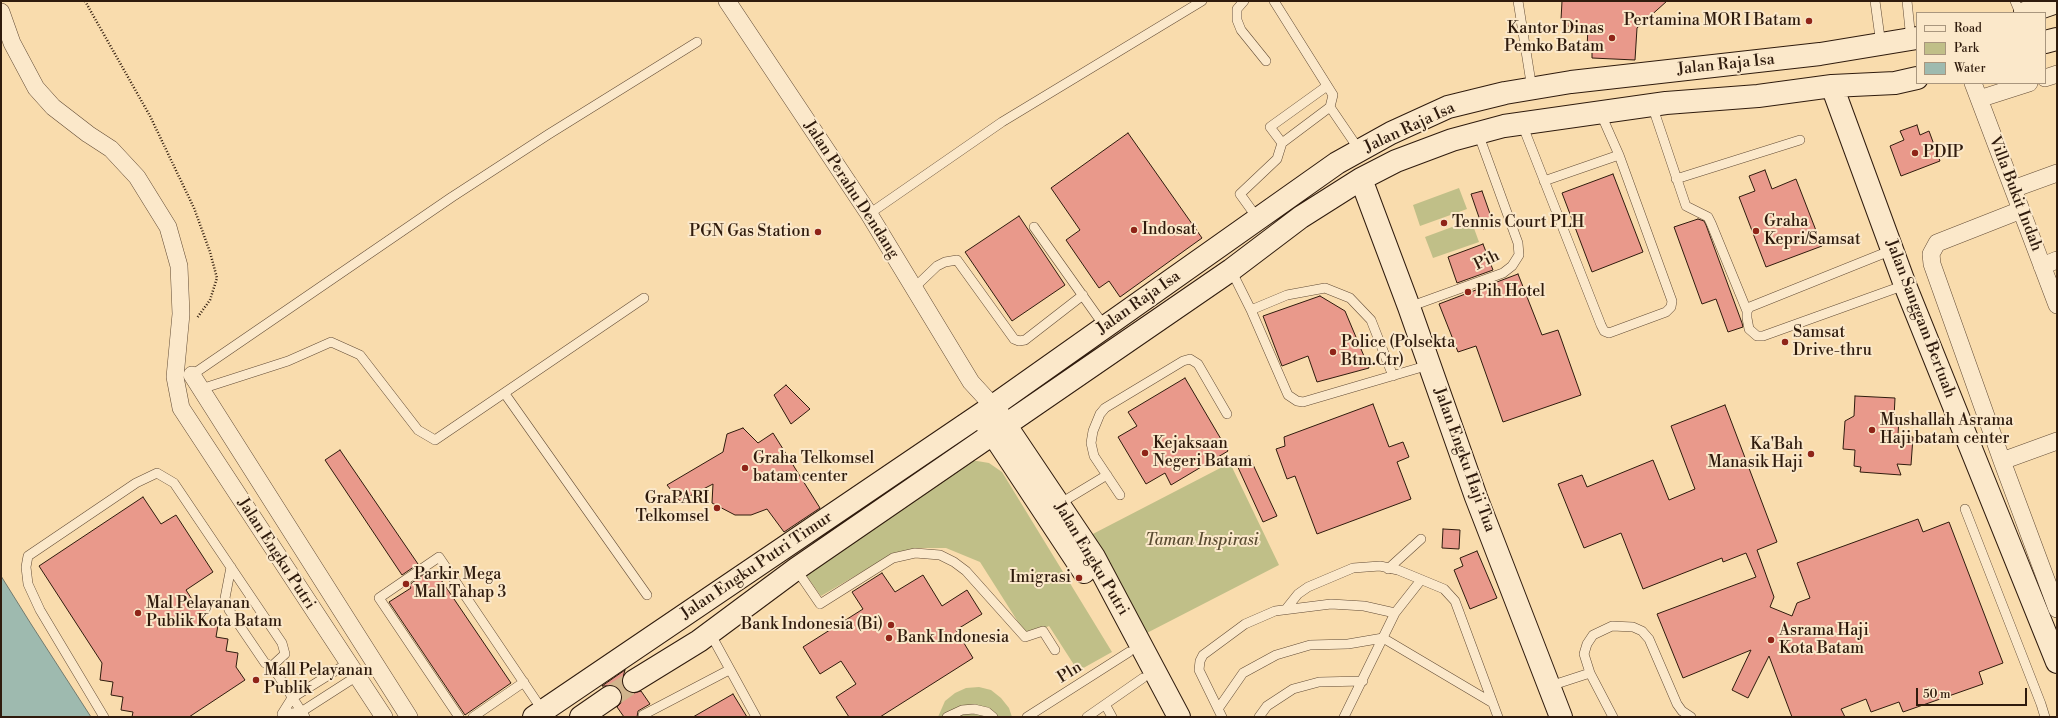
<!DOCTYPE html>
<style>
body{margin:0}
#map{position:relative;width:2058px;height:718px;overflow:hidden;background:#f9dcad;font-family:"Libre Bodoni",serif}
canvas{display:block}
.frame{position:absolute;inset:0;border:2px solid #2f1b0d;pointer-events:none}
.legend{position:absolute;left:1916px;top:12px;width:130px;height:72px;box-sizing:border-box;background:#fbe8ca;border:1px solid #a9967e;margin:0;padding:5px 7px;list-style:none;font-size:12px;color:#2f1b0d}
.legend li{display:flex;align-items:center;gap:8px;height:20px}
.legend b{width:20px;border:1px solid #a9967e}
.scale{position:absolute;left:1916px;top:688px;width:111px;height:18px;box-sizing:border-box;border:2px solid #2f1b0d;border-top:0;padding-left:5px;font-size:12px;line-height:14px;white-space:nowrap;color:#2f1b0d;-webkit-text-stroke:3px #fbe8ca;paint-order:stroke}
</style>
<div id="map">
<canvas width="2058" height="718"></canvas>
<div class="frame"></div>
<ul class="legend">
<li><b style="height:5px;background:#fbe8ca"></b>Road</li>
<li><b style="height:11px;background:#c0bf88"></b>Park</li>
<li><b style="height:11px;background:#9ebaaf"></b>Water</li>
</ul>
<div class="scale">50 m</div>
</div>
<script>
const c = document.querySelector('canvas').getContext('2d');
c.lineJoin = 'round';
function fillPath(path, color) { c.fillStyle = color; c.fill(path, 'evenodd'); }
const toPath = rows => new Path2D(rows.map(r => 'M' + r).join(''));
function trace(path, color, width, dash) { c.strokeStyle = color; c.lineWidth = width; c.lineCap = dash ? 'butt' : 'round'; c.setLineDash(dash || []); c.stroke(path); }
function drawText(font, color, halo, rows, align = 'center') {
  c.font = font + ' "Libre Bodoni",serif'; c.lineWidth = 4; c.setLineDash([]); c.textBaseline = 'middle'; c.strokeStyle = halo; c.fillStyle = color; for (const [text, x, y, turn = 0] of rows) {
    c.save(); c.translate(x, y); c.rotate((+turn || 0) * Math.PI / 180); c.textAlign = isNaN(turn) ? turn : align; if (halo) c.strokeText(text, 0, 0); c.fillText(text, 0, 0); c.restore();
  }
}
fillPath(toPath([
 [1459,188,1467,209,1420,226,1413,205],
 [1471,220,1479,242,1433,258,1425,237],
 [963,461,977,461,989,463,1002,472,1112,652,1078,671,1049,626,1027,636,980,562,946,548,919,548,894,553,821,596,802,570],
 [1230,463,1279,565,1141,636,1087,537],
 [979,687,991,690,1001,698,1009,708,1012,717,938,717,945,701,955,693,966,688]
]), '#c0bf88');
const water = toPath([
 [1,576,31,624,91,717,1,717,1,576]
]);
fillPath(water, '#9ebaaf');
trace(water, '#727a6e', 1);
const building = toPath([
 [1562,1,1667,1,1637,28,1635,60,1592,58,1592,49,1587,49,1588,27,1566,26,1567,20,1561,20,1562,1],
 [1917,125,1920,135,1929,131,1940,161,1901,176,1890,146,1904,140,1900,131,1917,125],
 [1128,133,1202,238,1120,297,1109,281,1099,288,1066,240,1080,230,1051,188,1128,133],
 [1765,170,1772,189,1796,179,1822,246,1766,267,1739,197,1755,191,1749,176,1765,170],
 [1613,174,1643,252,1592,272,1562,193,1613,174],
 [1482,191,1494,225,1483,229,1471,194,1482,191],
 [1019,216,1065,285,1012,321,965,252,1019,216],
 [1698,219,1704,221,1706,225,1742,323,1743,327,1728,332,1716,299,1702,304,1674,227,1698,219],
 [1483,244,1493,270,1457,283,1448,257,1483,244],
 [1518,274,1542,335,1558,330,1581,395,1503,422,1476,346,1458,352,1439,304,1518,274],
 [1320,296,1345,311,1369,368,1317,382,1308,356,1282,366,1263,316,1320,296],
 [1185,378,1228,451,1171,485,1165,473,1146,484,1118,437,1137,426,1128,412,1185,378],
 [786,385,810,409,791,424,774,395,786,385],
 [1855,396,1895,398,1894,418,1899,418,1898,435,1913,437,1911,465,1897,464,1901,475,1860,472,1861,467,1854,466,1855,450,1843,449,1845,421,1854,416,1855,396],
 [1373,404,1389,447,1403,442,1409,457,1397,462,1411,499,1317,534,1295,476,1287,479,1276,449,1285,446,1284,437,1373,404],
 [1725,405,1777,542,1757,550,1774,597,1770,607,1792,616,1797,603,1810,598,1797,563,1918,519,1923,532,1949,522,2003,663,1979,672,1983,684,1903,712,1899,702,1871,712,1866,699,1841,709,1845,717,1792,717,1769,656,1748,698,1732,690,1751,650,1683,678,1657,614,1756,577,1746,553,1723,562,1722,558,1643,589,1621,533,1584,548,1558,484,1582,475,1587,487,1653,460,1669,500,1695,489,1671,426,1725,405],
 [743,428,758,443,773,433,820,508,784,532,767,509,751,515,735,515,712,503,713,484,680,501,667,485,723,452,727,434,743,428],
 [340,450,418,564,402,575,325,460,340,450],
 [1249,456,1277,516,1263,522,1236,463,1249,456],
 [143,497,161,524,176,515,213,572,186,590,195,604,207,606,204,623,218,625,216,637,228,639,226,651,238,653,236,667,245,680,189,717,132,717,133,712,121,710,123,697,111,695,113,682,100,680,102,663,39,566,143,497],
 [1443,529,1460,530,1459,549,1442,548,1443,529],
 [1477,551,1497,598,1470,609,1454,570,1463,566,1460,558,1477,551],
 [435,571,511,683,465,715,389,602,411,588,409,585,424,574,426,577,435,571],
 [882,573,895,592,923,575,942,606,967,590,982,614,956,630,973,658,880,717,849,717,836,697,856,684,841,661,820,674,803,647,863,609,852,592,882,573],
 [625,670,622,681,624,688,628,692,634,693,641,691,650,704,638,711,637,717,624,717,617,707,621,703,622,696,620,690,615,686,602,686,625,670],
 [733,694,747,717,693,717,733,694]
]);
fillPath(building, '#e9998b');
trace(building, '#2f1b0d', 1);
trace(toPath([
 [610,697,634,681]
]), '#d1b58d', 22, [22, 11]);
const lane = toPath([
 [1244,1,1237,9,1237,20,1241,30,1266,61],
 [1518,1,1532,89],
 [1875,1,1881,45],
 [1907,1,1911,40],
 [2015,1,2020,13],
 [1652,105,1686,206,1708,217,1711,223,1747,311],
 [1330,107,1360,151],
 [1522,124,1601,325,1604,331,1609,333,1666,312,1671,307,1672,301,1619,155,1600,112],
 [1282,143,1270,127,1327,86],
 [1676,179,1800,140],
 [1544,181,1619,155],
 [869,214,1002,122,1202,1],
 [1258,219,1240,194,1277,159,1282,143,1330,107,1333,95,1274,1],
 [1034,227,1105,327],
 [1892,250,1750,307,1747,311,1747,318,1749,329,1757,336,1763,336,1905,285],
 [1231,270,1251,310,1288,395,1297,401,1303,402,1429,365],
 [914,288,937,266,945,262,957,260,1014,339,1019,341,1025,340,1083,295],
 [1409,307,1503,273,1512,266,1519,255,1518,243,1478,133],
 [1251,310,1287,295,1325,288,1350,298,1371,320,1393,376],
 [189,377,452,197,549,134,697,42],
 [201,389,288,361,331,342,360,355,418,430,435,440,644,298],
 [505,394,647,595],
 [1120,495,1094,456,1091,443,1093,431,1100,414,1105,408,1183,361,1190,359,1198,364,1227,414],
 [1059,504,1107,475],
 [1965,509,2041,704,2045,717],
 [231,567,225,598,229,610,265,663,272,666,305,717],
 [796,569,820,604,893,558,915,553,940,555,954,562,966,571,1025,637,1043,631,1055,650],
 [1388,569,1421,539],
 [1286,609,1298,594,1308,587,1353,568,1380,566,1398,570,1444,589,1455,601,1498,717],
 [710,633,756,717],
 [348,663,292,698,282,714,301,712,357,676],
 [1550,686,1590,673],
 [1106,706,1112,717],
 [1218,709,1243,673,1276,655,1310,645,1348,644,1383,638,1491,702],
 [643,715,729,670],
 [104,717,40,610,28,584,26,567,28,556,136,483,157,473,174,483,282,643,285,654,272,666],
 [459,717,379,598,439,557,543,711],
 [473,717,524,682],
 [947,717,962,710,974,709,987,712,993,717],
 [1027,717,1129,652],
 [1087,717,1143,678],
 [1222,717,1199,670,1200,661,1203,655,1245,624,1275,611,1331,604,1364,606,1395,613],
 [1259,717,1267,706,1293,689,1319,682,1363,681],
 [1344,717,1395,613,1421,580],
 [1613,717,1590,673,1584,654,1587,644,1593,635,1612,626,1633,627,1642,631,1649,639,1677,704,1682,711,1691,717]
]);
const street = toPath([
 [727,1,869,214,971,382,993,406],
 [1,12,12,43,36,88,53,107,88,134,111,149,137,177,168,227,179,266,181,314,175,377,181,408,384,717],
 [2045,78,2057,74],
 [1973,83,2057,305],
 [1979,99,2029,83],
 [2013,189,2057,173],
 [2021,210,1937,243,1931,254,1932,264,2002,461,2057,609],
 [2042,266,2057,260],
 [192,375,409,717],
 [2002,461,2057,441]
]);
const secondary = toPath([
 [2025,13,2057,2],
 [2045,42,2057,39],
 [1832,86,1905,285,2057,662],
 [1361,179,1409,307,1476,497,1561,717],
 [998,414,1094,557,1179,717],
 [985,422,1084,572],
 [634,681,699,641,796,569,1231,270,1301,217,1361,179,1396,161,1452,140,1504,126,1666,103,1758,96,1832,86,1895,83,1917,78],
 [534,717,993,406,1337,163,1391,133,1448,107,1505,93,1571,82,1820,54,1917,38],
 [581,717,610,697]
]);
trace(lane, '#624b35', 10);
trace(street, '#624b35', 18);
trace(secondary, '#2f1b0d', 24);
trace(toPath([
 [85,1,150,116,194,208,210,252,217,278,210,300,197,318]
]), '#2f1b0d', 2.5, [1, 2]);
trace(lane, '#fbe8ca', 9);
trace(street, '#fbe8ca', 17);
trace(secondary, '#fbe8ca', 22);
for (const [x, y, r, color] of [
 [1809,21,4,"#8f2418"],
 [1612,38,4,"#8f2418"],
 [1915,153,4,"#8f2418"],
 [1444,223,4,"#8f2418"],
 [1134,230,4,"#8f2418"],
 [1756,231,4,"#8f2418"],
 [818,232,4,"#8f2418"],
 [1468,292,4,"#8f2418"],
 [1785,342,4,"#8f2418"],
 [1333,352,4,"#8f2418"],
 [1872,430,4,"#8f2418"],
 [1145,453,4,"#8f2418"],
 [1811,454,4,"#8f2418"],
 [745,468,4,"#8f2418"],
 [717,508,4,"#8f2418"],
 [1079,578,4,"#8f2418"],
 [406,584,4,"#8f2418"],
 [138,613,4,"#8f2418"],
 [891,625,4,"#8f2418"],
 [889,638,4,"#8f2418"],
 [1771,640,4,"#8f2418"],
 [256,680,4,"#8f2418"]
]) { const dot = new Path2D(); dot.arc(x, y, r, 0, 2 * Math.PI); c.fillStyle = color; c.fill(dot); trace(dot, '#fbe8ca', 1.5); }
drawText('16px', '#2f1b0d', '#fbe8ca', [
 ["Pertamina MOR I Batam",1801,21,"right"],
 ["Kantor Dinas",1604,29,"right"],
 ["Pemko Batam",1604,47,"right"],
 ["PDIP",1923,153],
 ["Graha",1764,222],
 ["Kepri/Samsat",1764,240],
 ["Tennis Court PLH",1452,223],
 ["Indosat",1142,230],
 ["PGN Gas Station",810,232,"right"],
 ["Pih Hotel",1476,292],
 ["Samsat",1793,333],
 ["Drive-thru",1793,351],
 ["Police (Polsekta",1341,343],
 ["Btm.Ctr)",1341,361],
 ["Mushallah Asrama",1880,421],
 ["Haji batam center",1880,439],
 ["Kejaksaan",1153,444],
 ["Negeri Batam",1153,462],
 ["Ka'Bah",1803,445,"right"],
 ["Manasik Haji",1803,463,"right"],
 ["Graha Telkomsel",753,459],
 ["batam center",753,477],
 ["GraPARI",709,499,"right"],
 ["Telkomsel",709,517,"right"],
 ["Parkir Mega",414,575],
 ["Mall Tahap 3",414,593],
 ["Imigrasi",1071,578,"right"],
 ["Mal Pelayanan",146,604],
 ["Publik Kota Batam",146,622],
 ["Bank Indonesia (Bi)",883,625,"right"],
 ["Asrama Haji",1779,631],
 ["Kota Batam",1779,649],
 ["Bank Indonesia",897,638],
 ["Mall Pelayanan",264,671],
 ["Publik",264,689]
], 'left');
drawText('16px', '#2f1b0d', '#fbe8ca', [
 ["Jalan Raja Isa",1726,65,-6],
 ["Jalan Raja Isa",1410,128,-25],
 ["Jalan Perahu Dendang",851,190,57],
 ["Villa Bukit Indah",2015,194,69],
 ["Pih",1487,261,-26],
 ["Jalan Raja Isa",1139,303,-35],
 ["Jalan Sanggam Bertuah",1920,319,69],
 ["Jalan Engku Haji Tua",1464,460,70],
 ["Jalan Engku Putri",276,554,57],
 ["Jalan Engku Putri",1091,559,59],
 ["Jalan Engku Putri Timur",757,566,-34],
 ["Pln",1070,673,-32]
]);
drawText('italic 16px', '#5a4c32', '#fbe8ca', [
 ["Taman Inspirasi",1202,541]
]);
</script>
